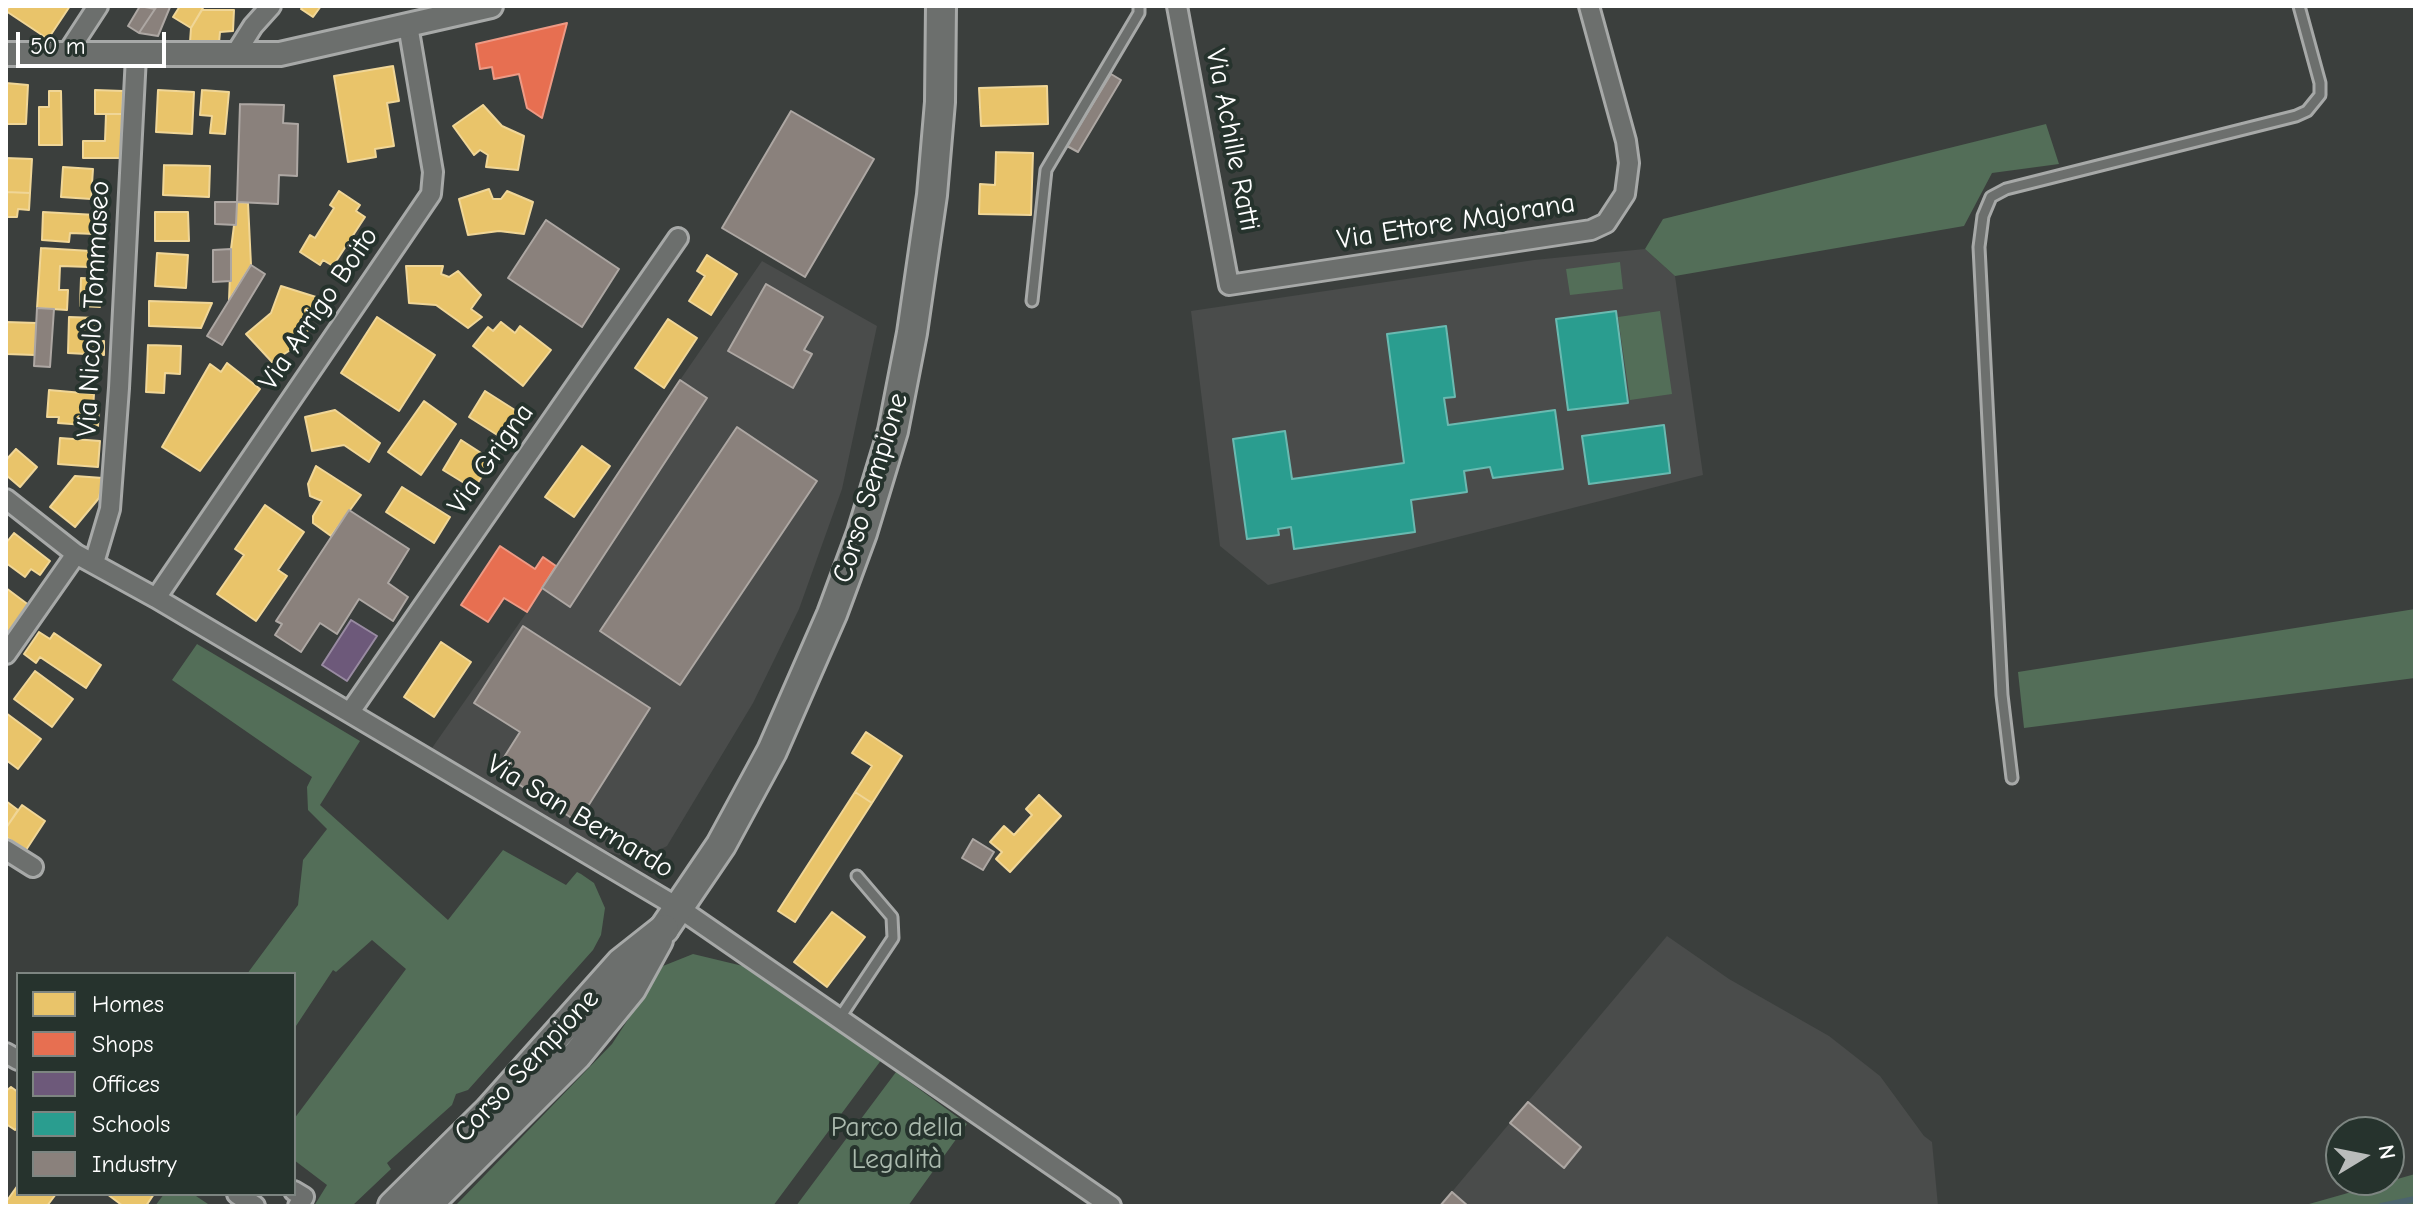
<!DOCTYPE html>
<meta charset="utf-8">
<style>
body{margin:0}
#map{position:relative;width:2421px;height:1212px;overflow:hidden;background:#3b3f3d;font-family:"Comic Neue",sans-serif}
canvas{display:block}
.frame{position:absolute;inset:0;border:8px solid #fff;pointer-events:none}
.legend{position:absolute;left:16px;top:972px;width:280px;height:224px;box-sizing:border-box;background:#26332d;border:2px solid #7d8581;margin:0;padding:10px 14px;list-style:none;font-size:24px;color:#fff}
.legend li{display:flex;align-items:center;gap:16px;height:40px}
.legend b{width:40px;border:2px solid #7d8581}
.north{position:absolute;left:2325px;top:1116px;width:80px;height:80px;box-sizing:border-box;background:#26332d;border:2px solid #7d8581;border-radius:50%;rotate:80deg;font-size:22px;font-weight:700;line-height:32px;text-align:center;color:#fff}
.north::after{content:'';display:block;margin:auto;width:28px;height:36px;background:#babcbb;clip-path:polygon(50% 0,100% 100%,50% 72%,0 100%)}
.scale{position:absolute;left:16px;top:32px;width:150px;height:36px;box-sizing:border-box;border:4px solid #fff;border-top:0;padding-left:10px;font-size:24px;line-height:28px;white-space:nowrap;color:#fff;-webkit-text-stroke:6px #26332d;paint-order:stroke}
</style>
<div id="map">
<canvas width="2421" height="1212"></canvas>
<div class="frame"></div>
<ul class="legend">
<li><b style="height:22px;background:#e9c46a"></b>Homes</li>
<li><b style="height:22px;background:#e76f51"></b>Shops</li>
<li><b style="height:22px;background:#6d597a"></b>Offices</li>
<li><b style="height:22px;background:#2a9d8f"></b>Schools</li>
<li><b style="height:22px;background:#8a817c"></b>Industry</li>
</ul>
<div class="north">N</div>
<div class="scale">50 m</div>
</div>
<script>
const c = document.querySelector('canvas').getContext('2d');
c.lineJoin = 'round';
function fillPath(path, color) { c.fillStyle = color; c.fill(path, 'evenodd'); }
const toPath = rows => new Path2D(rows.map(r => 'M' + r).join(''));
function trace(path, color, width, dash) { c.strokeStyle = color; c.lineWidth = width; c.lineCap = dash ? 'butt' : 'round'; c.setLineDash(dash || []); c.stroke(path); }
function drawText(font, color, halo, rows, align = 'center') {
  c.font = font + ' "Comic Neue",sans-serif'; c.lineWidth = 8; c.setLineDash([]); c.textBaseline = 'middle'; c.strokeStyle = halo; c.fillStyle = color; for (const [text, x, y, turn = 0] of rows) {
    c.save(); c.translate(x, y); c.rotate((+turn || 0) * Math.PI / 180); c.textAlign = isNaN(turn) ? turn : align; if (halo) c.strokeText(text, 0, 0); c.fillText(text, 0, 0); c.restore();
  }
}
fillPath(toPath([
 [1645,249,1675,276,1703,475,1268,585,1220,546,1191,311,1534,260],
 [762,261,877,326,842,489,799,609,753,703,667,846,653,853,619,855,604,850,432,748,527,612,680,380],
 [1667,936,1729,979,1829,1036,1880,1076,1924,1136,1932,1142,1938,1206,1440,1206]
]), '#4a4c4b');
fillPath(toPath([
 [2046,124,2059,164,1992,173,1964,226,1675,276,1645,249,1663,219],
 [1620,262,1623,289,1570,295,1566,269],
 [1660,311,1672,394,1630,400,1618,317],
 [2415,609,2415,678,2024,728,2018,672],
 [197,644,360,741,320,805,448,920,503,850,566,885,577,872,581,874,594,883,605,908,601,935,593,950,468,1090,456,1094,452,1105,387,1163,391,1169,352,1206,314,1206,327,1185,294,1160,294,1119,406,969,372,940,336,972,333,970,294,1029,294,974,247,974,298,905,303,860,327,829,308,810,307,787,312,777,172,680],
 [693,954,747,967,882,1059,773,1206,455,1206,612,1044,663,966],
 [896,1072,967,1124,908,1206,796,1206],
 [2415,1174,2415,1206,2302,1206],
 [164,1194,193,1194,211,1206,155,1206]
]), '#536e58');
const homes = toPath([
 [10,6,70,6,48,39,6,11,10,6],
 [180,6,204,6,191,28,173,17,180,6],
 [303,6,321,6,313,17,301,9,303,6],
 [202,10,234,10,233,31,220,32,219,43,190,42,191,28,202,10],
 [393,66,399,101,387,103,394,146,375,149,376,157,348,162,334,76,393,66],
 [6,83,28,85,26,124,6,124,6,83],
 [1047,86,1048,124,981,126,979,88,1047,86],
 [95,90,123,91,122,114,95,114,95,90],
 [158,90,194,92,192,134,156,132,158,90],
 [202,90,229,92,225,134,210,133,212,116,200,115,202,90],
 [49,91,61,91,62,145,39,145,39,107,49,107,49,91],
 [483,105,502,126,524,136,518,170,486,167,488,155,480,150,474,155,453,126,483,105],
 [106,114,122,114,121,158,83,158,83,141,105,141,106,114],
 [996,152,1033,153,1031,215,979,214,980,184,995,185,996,152],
 [6,158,32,159,30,193,6,192,6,158],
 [164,165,210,166,209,197,163,195,164,165],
 [63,167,93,169,91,199,61,197,63,167],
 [489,189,493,199,501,199,507,191,533,202,524,234,499,231,468,235,459,199,489,189],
 [339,191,360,205,356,211,365,217,333,266,323,260,320,265,300,252,310,235,315,238,334,208,330,205,339,191],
 [6,192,30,193,29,210,18,209,17,217,6,217,6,192],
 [237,202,248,203,251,265,229,300,231,249,237,202],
 [43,212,96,215,95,234,70,233,69,242,42,240,43,212],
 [155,212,188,212,189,241,155,241,155,212],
 [41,248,91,251,90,267,60,266,59,290,68,290,67,310,37,308,41,248],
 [157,253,188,255,186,288,155,286,157,253],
 [707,255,737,274,711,315,689,301,705,276,697,271,707,255],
 [406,266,443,266,441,274,449,277,458,271,481,295,471,309,482,317,468,328,436,305,409,303,406,266],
 [81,278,102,279,100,307,80,306,81,278],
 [281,286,316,297,310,326,301,343,272,362,246,334,271,313,281,286],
 [149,301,212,303,201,328,149,326,149,301],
 [69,317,98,318,97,341,104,341,104,355,68,353,69,317],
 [377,317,435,355,399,411,341,373,377,317],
 [668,319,697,338,664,388,635,368,668,319],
 [6,322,37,323,35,355,6,354,6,322],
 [501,322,515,333,520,326,551,350,523,386,473,346,488,327,493,331,501,322],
 [148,345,181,346,180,374,165,373,164,393,146,392,148,345],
 [227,363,260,389,200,471,162,447,210,364,221,372,227,363],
 [49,390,94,394,93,409,99,409,98,426,58,423,59,417,47,417,49,390],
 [485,391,518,412,502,438,469,417,485,391],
 [424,401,456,424,421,475,388,452,424,401],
 [335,410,380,443,369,462,344,445,312,451,305,417,335,410],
 [60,438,100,441,98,467,58,464,60,438],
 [461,440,492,460,474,489,443,470,461,440],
 [582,446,610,466,574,517,545,497,582,446],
 [16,449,37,467,20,487,6,475,6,460,16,449],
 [316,466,361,495,331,536,313,523,313,516,322,501,310,496,308,484,316,466],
 [75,476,103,478,99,498,75,527,50,507,75,476],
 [402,487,450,517,434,543,386,512,402,487],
 [265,505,304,532,278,570,287,576,256,621,217,594,244,555,235,549,265,505],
 [14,533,50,561,40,575,31,569,25,577,6,563,6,543,14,533],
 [6,588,30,606,6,639,6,588],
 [39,632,50,639,54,633,101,665,86,688,40,657,36,663,24,654,39,632],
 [441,642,471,662,434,717,404,697,441,642],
 [35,671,73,699,52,727,14,699,35,671],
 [6,713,41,739,18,769,6,760,6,713],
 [866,732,902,756,872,803,855,792,872,766,852,753,866,732],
 [855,792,872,803,795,922,778,911,855,792],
 [1039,795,1061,816,1010,872,996,859,1002,852,990,842,1004,826,1014,835,1032,815,1026,809,1039,795],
 [6,801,18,810,6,828,6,801],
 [22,805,45,821,26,850,6,837,6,828,22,805],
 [832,912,865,937,827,987,794,962,832,912],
 [11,1087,18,1092,18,1127,15,1130,6,1124,6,1091,11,1087],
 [18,1185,18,1194,56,1194,47,1206,6,1206,6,1202,18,1185],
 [107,1194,154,1194,146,1206,123,1206,107,1194]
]);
fillPath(homes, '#e9c46a');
trace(homes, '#f0d697', 2);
const shops = toPath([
 [567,23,542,118,527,108,519,74,494,79,492,67,480,69,476,44,567,23],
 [500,546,535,569,543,557,556,566,527,612,504,598,488,622,461,605,500,546]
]);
fillPath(shops, '#e76f51');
trace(shops, '#ee9a85', 2);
const offices = toPath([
 [351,620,377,636,347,681,322,665,351,620]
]);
fillPath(offices, '#6d597a');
trace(offices, '#998ba2', 2);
const schools = toPath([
 [1616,311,1628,403,1568,410,1556,319,1616,311],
 [1446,326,1455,397,1444,398,1448,425,1555,410,1563,469,1493,478,1490,467,1464,471,1467,492,1411,500,1415,532,1294,549,1291,527,1278,529,1279,535,1247,539,1233,439,1285,431,1292,479,1404,463,1387,334,1446,326],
 [1664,425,1670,473,1589,484,1582,436,1664,425]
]);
fillPath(schools, '#2a9d8f');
trace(schools, '#6abab1', 2);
const industry = toPath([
 [140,6,155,9,139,33,128,26,140,6],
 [157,6,170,7,158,36,139,33,157,6],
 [1111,74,1121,80,1078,152,1067,146,1111,74],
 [240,104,284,105,283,123,298,124,297,176,279,175,278,204,237,202,240,104],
 [791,111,874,159,805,277,722,228,791,111],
 [215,202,237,202,236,225,215,224,215,202],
 [546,220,619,269,582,327,508,278,546,220],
 [231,249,231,281,213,282,213,250,231,249],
 [251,265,265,274,222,345,207,336,251,265],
 [766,284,823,317,804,350,812,354,793,388,728,351,766,284],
 [37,308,54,309,50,367,34,366,37,308],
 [680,380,707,398,570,607,542,588,680,380],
 [737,427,817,481,680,685,600,631,737,427],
 [349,510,409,549,388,583,408,597,393,621,359,599,337,634,320,623,301,652,275,635,282,624,276,621,349,510],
 [523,626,650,708,578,822,496,770,520,732,474,703,523,626],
 [973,839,994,852,983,870,962,858,973,839],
 [1528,1102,1581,1147,1564,1168,1510,1123,1528,1102],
 [1452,1192,1468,1206,1440,1206,1452,1192]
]);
fillPath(industry, '#8a817c');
trace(industry, '#ada7a3', 2);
trace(toPath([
 [2381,1206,2415,1199]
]), '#4c646e', 6);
const service = toPath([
 [1032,301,1046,170,1139,13,1139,6],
 [2012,778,2002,695,1979,247,1983,216,1991,197,2006,189,2296,116,2307,111,2320,95,2320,83,2299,6],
 [839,1019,893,938,892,917,857,876]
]);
const minor = toPath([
 [1177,6,1229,285,1591,230,1606,223,1625,194,1629,163,1626,141,1589,6],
 [66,55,98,6],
 [234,56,253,26,271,6],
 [6,499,76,554,156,598,679,908,1111,1206],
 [94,563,110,509,119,388,136,56],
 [156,598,431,194,433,172,408,25],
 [6,654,76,554],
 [350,712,678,238],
 [6,850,33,867],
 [6,1053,18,1060],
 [294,1191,304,1197,298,1206],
 [237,1194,255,1206]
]);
const tertiary = toPath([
 [6,54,280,54,491,6]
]);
const primary = toPath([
 [664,929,721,845,772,751,832,614,862,533,893,431,912,333,932,195,940,102,941,6]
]);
const trunk = toPath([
 [393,1206,489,1111,621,963,664,929],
 [426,1206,577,1055,631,989,658,940]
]);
trace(service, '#a7a9a8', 15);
trace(minor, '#a7a9a8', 24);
trace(tertiary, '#a7a9a8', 28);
trace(primary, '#a7a9a8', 34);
trace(trunk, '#a7a9a8', 34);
trace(service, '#6c6f6d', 9);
trace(minor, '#6c6f6d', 18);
trace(tertiary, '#6c6f6d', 22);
trace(primary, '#6c6f6d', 28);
trace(trunk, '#6c6f6d', 28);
drawText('28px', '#fff', '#26332d', [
 ["Via Achille Ratti",1232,140,79],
 ["Via Ettore Majorana",1456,222,-9],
 ["Via Nicolò Tommaseo",94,309,-87],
 ["Via Arrigo Boito",319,309,-56],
 ["Via Grigna",491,459,-55],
 ["Corso Sempione",871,488,-73],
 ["Via San Bernardo",580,817,31],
 ["Corso Sempione",527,1066,-47]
]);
drawText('28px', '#abbaae', '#26332d', [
 ["Parco della",897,1128],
 ["Legalità",897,1160]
]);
</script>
